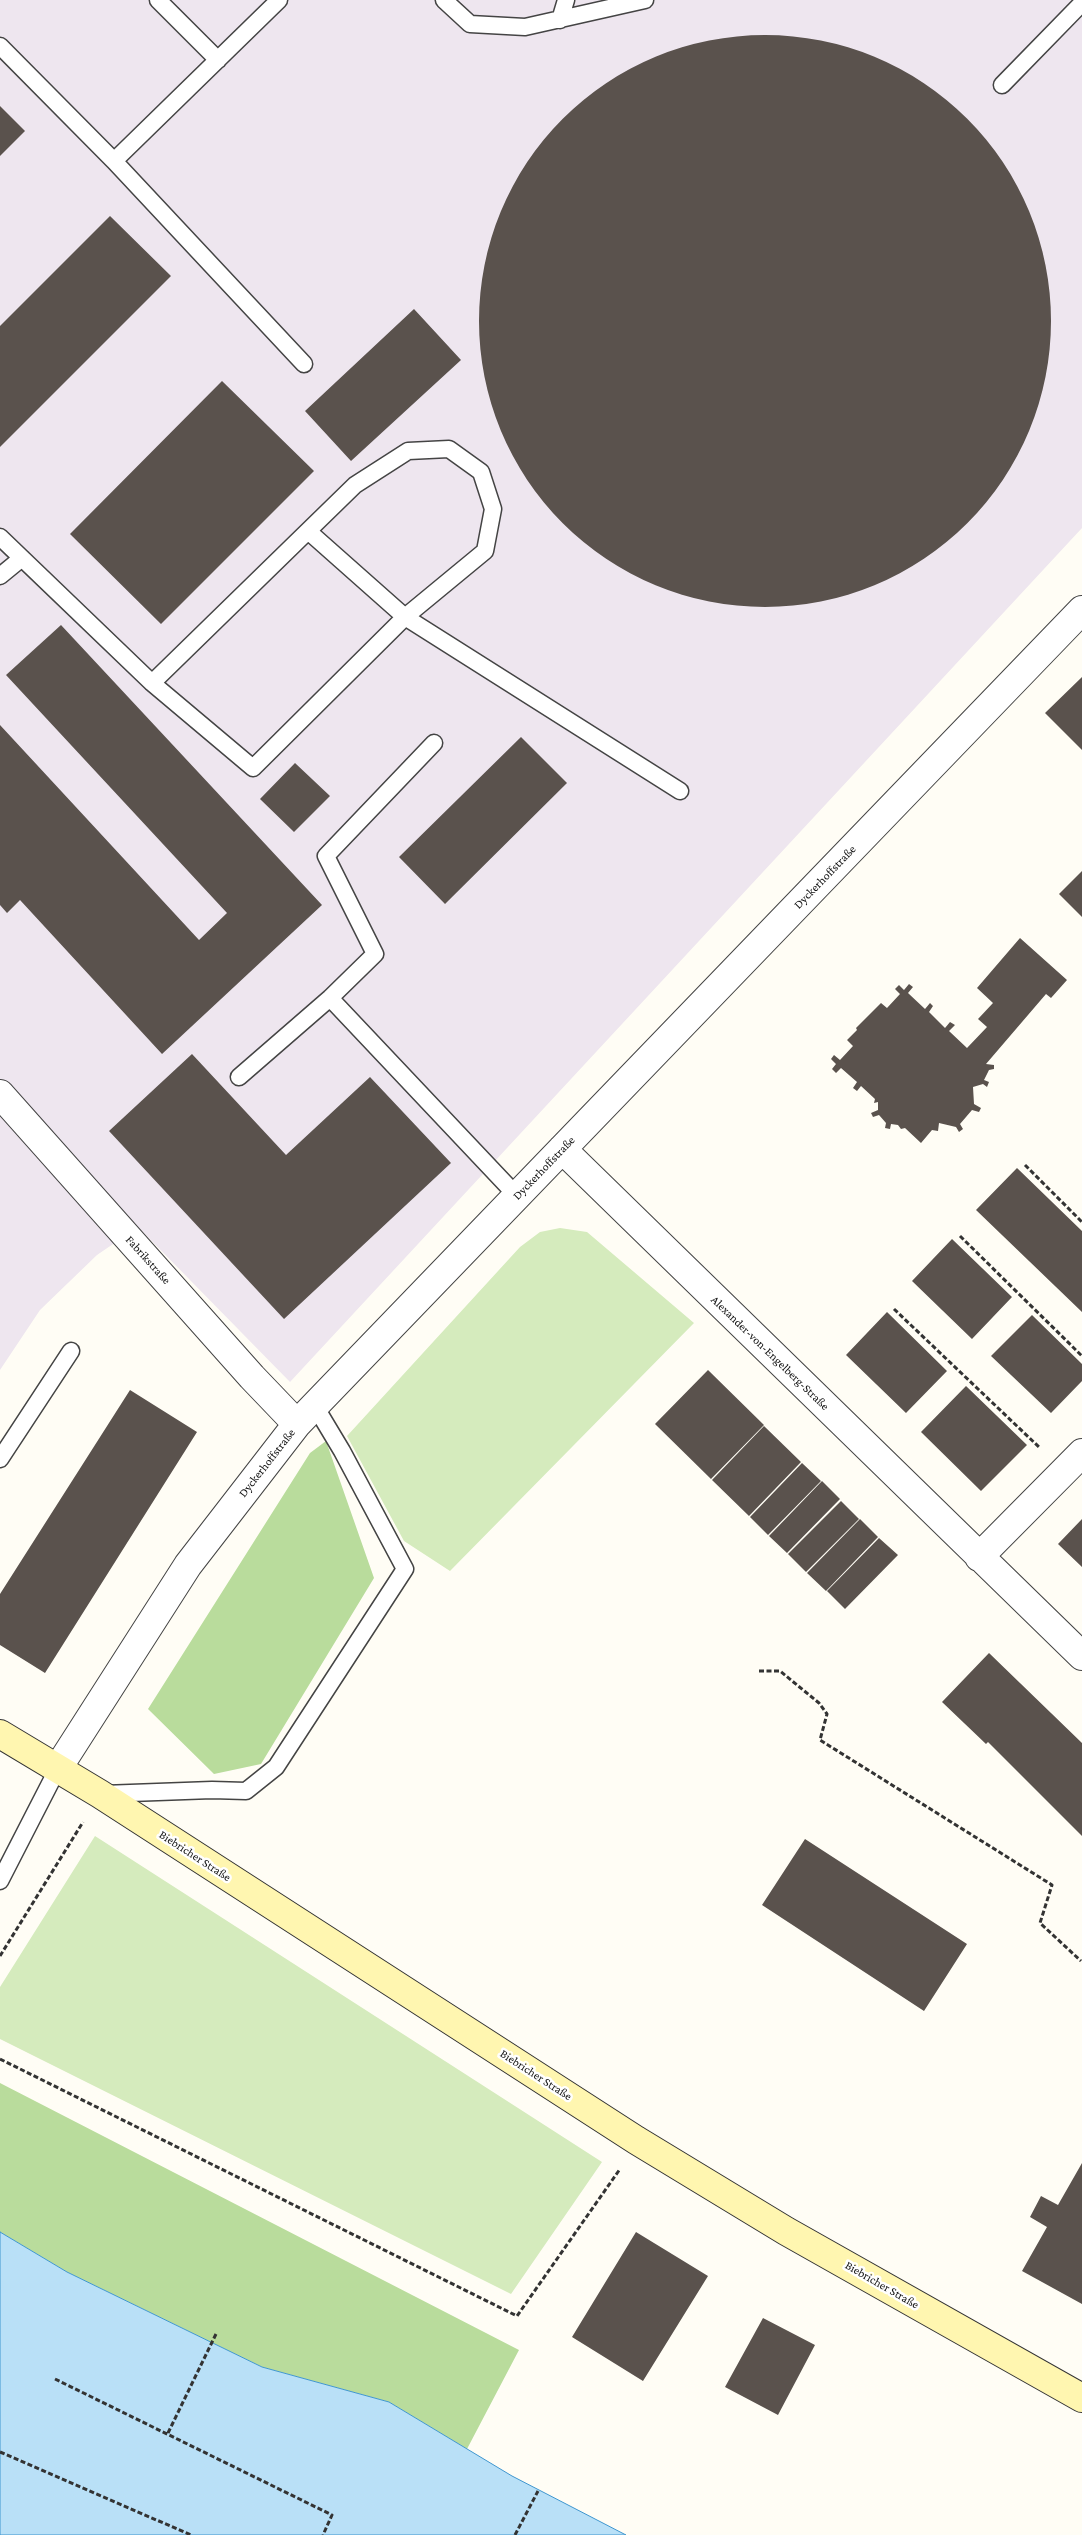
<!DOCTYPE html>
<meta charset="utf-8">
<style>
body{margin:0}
canvas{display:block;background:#fffdf5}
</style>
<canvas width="1082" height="2535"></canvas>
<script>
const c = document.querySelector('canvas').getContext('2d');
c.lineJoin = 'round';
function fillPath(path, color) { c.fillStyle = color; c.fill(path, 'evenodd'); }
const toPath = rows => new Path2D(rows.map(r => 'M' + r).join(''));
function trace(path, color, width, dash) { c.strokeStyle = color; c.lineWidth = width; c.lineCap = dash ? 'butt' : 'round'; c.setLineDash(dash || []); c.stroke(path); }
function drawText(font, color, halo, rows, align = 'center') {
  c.font = font + ' "Crimson Pro",serif'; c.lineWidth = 5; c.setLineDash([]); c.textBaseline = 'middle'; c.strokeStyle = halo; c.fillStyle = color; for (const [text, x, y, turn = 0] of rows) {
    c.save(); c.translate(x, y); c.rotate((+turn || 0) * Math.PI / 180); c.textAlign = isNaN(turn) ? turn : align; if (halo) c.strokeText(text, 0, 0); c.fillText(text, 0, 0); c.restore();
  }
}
fillPath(toPath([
 [0,0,1082,0,1082,528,290,1382,138,1227,97,1255,40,1310,0,1370]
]), '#eee6ef');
fillPath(toPath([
 [560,1228,587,1232,694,1323,450,1571,404,1541,347,1436,520,1247,540,1232],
 [95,1836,602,2162,511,2294,0,2039,0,1987]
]), '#d5ebbd');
fillPath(toPath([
 [326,1441,374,1578,261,1764,214,1774,148,1709,310,1453],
 [0,2083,519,2350,467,2449,389,2402,262,2367,67,2272,0,2232]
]), '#b9dc9c');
const water = toPath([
 [0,2232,67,2272,262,2367,389,2402,512,2476,626,2535,0,2535,0,2232]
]);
fillPath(water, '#b9e0f7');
trace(water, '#3f96cf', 1);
fillPath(toPath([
 '479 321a286 286 0 1 1 572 0a286 286 0 1 1-572 0Z',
 [0,106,25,131,0,156],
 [110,216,171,276,0,447,0,326],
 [414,309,461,360,351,461,305,411],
 [222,381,314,471,161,624,70,534],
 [61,625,322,905,162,1054,20,900,7,913,0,905,0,725,199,940,227,913,6,675],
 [1082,677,1082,750,1045,713],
 [521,737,567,783,445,904,399,857],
 [295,763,330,796,294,832,260,799],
 [1082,871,1082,917,1059,894],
 [1020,938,1067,980,1051,998,1046,994,986,1064,994,1065,994,1069,989,1070,984,1080,989,1082,987,1087,983,1084,973,1087,974,1104,981,1108,979,1112,972,1110,960,1124,963,1129,959,1132,956,1127,939,1123,938,1131,932,1130,921,1143,905,1128,901,1129,898,1125,891,1124,890,1129,885,1128,886,1123,879,1115,873,1117,871,1113,878,1110,878,1102,874,1103,875,1099,861,1086,857,1091,853,1088,857,1082,841,1068,836,1073,832,1069,836,1064,831,1059,834,1055,840,1060,853,1046,847,1040,857,1030,856,1028,881,1003,887,1008,900,994,895,989,899,985,904,990,909,984,913,987,908,993,925,1009,930,1003,933,1006,929,1012,945,1028,950,1022,955,1025,949,1031,967,1048,987,1027,978,1019,993,1003,977,988],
 [192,1054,286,1155,370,1077,451,1163,284,1319,109,1131],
 [1017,1168,1082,1231,1082,1312,976,1210],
 [952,1239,1012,1297,972,1339,912,1281],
 [887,1312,947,1371,906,1413,846,1355],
 [1032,1315,1082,1364,1082,1381,1051,1413,991,1356],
 [708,1370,764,1425,711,1479,655,1424],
 [966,1386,1027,1445,981,1491,921,1432],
 [130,1390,197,1432,45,1673,0,1645,0,1594],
 [764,1426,801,1462,749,1516,712,1480],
 [802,1463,821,1481,768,1535,750,1517],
 [822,1481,840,1499,787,1553,769,1536],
 [841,1501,859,1519,806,1572,788,1554],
 [860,1519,878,1537,826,1591,807,1573],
 [1082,1519,1082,1567,1058,1544],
 [879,1538,898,1555,845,1609,827,1591],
 [989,1653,1082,1743,1082,1836,988,1742,986,1744,942,1702],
 [805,1839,967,1944,924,2011,762,1905],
 [1082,2163,1082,2304,1022,2271,1047,2227,1030,2217,1041,2196,1058,2205],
 [636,2232,708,2276,643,2381,572,2337],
 [763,2318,815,2345,778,2415,725,2387]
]), '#5a524d');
const lane = toPath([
 [158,0,218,60],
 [444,0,470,24,525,27,645,0],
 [560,20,566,0],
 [0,46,114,161,304,364],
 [1002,85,1082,3],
 [114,161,279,0],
 [308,531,405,617,680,791],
 [0,537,152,683,253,768,405,617,485,551,493,509,481,472,449,449,408,451,355,485,152,683],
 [0,576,22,558],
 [330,998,517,1196],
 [239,1077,330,998,375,954,326,856,434,743],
 [0,1459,71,1351],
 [103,1794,212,1790,246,1791,276,1767,405,1569,342,1451,315,1406],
 [0,1881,58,1768]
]);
const street = toPath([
 [0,1094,252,1377,297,1424],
 [562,1149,1082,1656],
 [979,1557,1082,1453],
 [58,1768,188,1565,297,1424,1082,610]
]);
const secondary = toPath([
 [0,1734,100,1794,636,2140,786,2231,1082,2398]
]);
trace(lane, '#444', 19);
trace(street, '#444', 30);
trace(secondary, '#333', 30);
trace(toPath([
 [1025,1165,1082,1222],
 [960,1236,1082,1356],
 [894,1309,1040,1448],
 [759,1671,780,1671,819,1703,827,1714,820,1740,1052,1885,1040,1923,1081,1961],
 [0,1956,83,1822],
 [0,2059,517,2316,620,2169],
 [55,2379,332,2515,323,2535],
 [168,2433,216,2334],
 [0,2452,191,2535],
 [515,2535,538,2491]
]), '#333', 3, [5, 2.5]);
trace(lane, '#fff', 16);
trace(street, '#fff', 28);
trace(secondary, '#fff6b0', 28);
drawText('12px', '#111', '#fff', [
 ["Dyckerhoffstraße",825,877,-46],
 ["Dyckerhoffstraße",544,1168,-46],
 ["Fabrikstraße",148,1260,48],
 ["Alexander-von-Engelberg-Straße",770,1353,44],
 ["Dyckerhoffstraße",267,1463,-52],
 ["Biebricher Straße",195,1856,33],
 ["Biebricher Straße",536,2075,33],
 ["Biebricher Straße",882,2285,30]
]);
</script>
